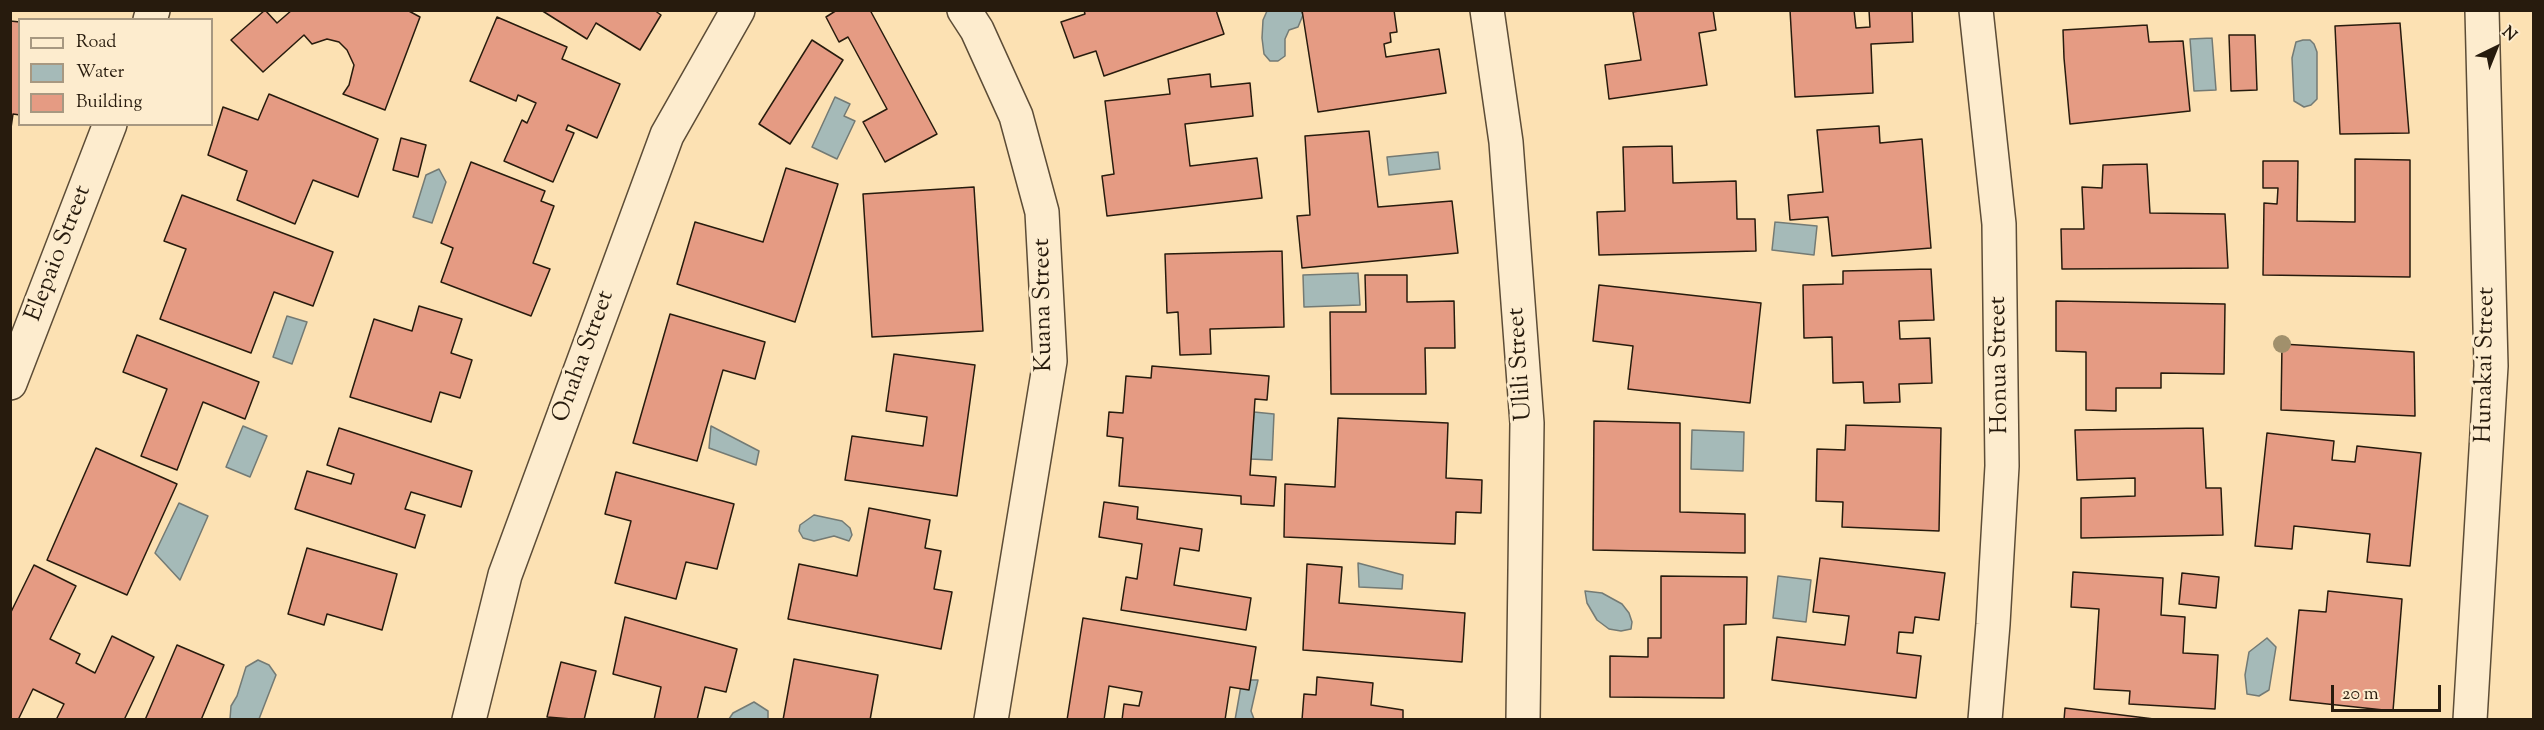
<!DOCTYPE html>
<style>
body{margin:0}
#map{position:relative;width:2544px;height:730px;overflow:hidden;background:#fce1b3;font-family:"Sorts Mill Goudy",serif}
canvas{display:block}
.frame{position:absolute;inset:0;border:12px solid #271b0d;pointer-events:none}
.legend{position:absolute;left:18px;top:18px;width:195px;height:108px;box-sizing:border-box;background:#fdecce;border:2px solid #a79881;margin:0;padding:8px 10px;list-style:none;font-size:18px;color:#271b0d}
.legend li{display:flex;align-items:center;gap:12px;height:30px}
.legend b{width:30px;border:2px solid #a79881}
.north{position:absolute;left:2466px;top:18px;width:60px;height:60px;-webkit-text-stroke:4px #fdecce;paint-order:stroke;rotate:43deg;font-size:16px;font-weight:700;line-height:24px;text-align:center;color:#271b0d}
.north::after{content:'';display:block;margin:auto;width:21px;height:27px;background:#271b0d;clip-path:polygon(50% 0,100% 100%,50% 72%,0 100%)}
.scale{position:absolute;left:2331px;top:685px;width:110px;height:27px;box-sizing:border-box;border:3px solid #271b0d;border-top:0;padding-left:8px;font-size:18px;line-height:21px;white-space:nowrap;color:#271b0d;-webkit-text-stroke:4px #fdecce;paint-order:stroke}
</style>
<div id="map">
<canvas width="2544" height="730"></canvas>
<div class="frame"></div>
<ul class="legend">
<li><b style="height:8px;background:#fdecce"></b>Road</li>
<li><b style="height:16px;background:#a5bab8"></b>Water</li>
<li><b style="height:16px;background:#e59b83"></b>Building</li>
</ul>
<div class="north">N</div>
<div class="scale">20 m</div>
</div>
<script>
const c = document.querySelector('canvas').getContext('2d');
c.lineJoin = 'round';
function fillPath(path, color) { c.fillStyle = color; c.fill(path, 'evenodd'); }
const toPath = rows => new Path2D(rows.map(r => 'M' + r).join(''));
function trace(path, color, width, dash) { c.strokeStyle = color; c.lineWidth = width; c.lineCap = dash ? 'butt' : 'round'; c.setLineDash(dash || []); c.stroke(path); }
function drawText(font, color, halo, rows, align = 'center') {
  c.font = font + ' "Sorts Mill Goudy",serif'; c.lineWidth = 6; c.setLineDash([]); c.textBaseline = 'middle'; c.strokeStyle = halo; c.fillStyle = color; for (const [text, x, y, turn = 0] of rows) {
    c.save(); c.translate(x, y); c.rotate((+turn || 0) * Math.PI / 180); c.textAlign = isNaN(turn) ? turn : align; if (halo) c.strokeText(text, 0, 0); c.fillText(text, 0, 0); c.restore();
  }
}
const water = toPath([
 [1267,11,1301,11,1303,15,1298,27,1289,30,1285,39,1285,56,1278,61,1270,61,1264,54,1262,38,1263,20,1267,11],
 [2212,38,2216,90,2194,91,2190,39,2212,38],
 [2303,40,2310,40,2314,44,2317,52,2317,99,2311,105,2304,107,2294,101,2292,58,2296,42,2303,40],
 [835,97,850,104,844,116,855,121,837,159,812,147,835,97],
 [1438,152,1440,169,1389,175,1387,157,1438,152],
 [439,169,446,182,432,223,413,217,426,175,439,169],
 [1775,222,1817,226,1814,255,1772,250,1775,222],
 [1358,273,1360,305,1304,307,1303,275,1358,273],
 [287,316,307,322,292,364,273,357,287,316],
 [1254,412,1274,414,1272,460,1250,459,1254,412],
 [243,426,267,436,250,477,226,467,243,426],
 [711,426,759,451,756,465,709,448,711,426],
 [1692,430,1744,432,1743,471,1691,469,1692,430],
 [179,503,208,516,180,580,155,553,179,503],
 [814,515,842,521,850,528,852,535,849,541,834,536,814,541,803,538,799,531,800,525,814,515],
 [1358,563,1403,575,1402,589,1359,587,1358,563],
 [1778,576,1811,580,1806,622,1773,618,1778,576],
 [1585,591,1602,593,1622,604,1629,613,1632,622,1631,629,1621,631,1609,629,1597,620,1587,603,1585,591],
 [2267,638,2276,647,2269,690,2259,696,2247,694,2245,675,2249,652,2267,638],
 [258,660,269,665,276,675,259,719,230,719,231,706,237,696,246,667,258,660],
 [1242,680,1258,680,1251,711,1254,719,1235,720,1242,680],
 [754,702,768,711,768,719,729,719,733,713,754,702]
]);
fillPath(water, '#a5bab8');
trace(water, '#737a74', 1.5);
const building = toPath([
 [265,10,277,23,292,10,407,10,420,17,385,110,343,94,349,85,354,65,347,50,339,42,327,39,312,44,304,35,263,72,231,40,265,10],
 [541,10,654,10,661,15,640,50,596,23,587,39,541,10],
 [837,10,870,10,937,134,885,162,863,122,887,109,848,37,839,42,826,17,837,10],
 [1084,10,1216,10,1224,34,1104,76,1096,51,1074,58,1061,22,1085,14,1084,10],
 [1302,10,1394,10,1397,32,1390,33,1391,42,1384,44,1386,57,1439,49,1446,93,1318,112,1302,10],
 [1644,10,1713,10,1716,30,1699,33,1707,85,1609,99,1605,65,1641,60,1633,12,1644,10],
 [1790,10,1854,10,1856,28,1870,27,1869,10,1912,10,1913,42,1871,44,1873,93,1795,97,1790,10],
 [497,17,567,47,562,59,620,84,597,138,568,125,566,130,574,133,553,182,504,161,522,120,527,123,536,103,518,95,516,101,470,81,497,17],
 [10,21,20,22,20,115,13,114,10,135,10,21],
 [2400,23,2409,133,2340,134,2335,26,2400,23],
 [2147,25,2149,42,2183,41,2190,111,2070,124,2064,58,2063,30,2147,25],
 [2229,35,2255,35,2257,90,2231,91,2229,35],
 [812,40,843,60,790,144,759,124,812,40],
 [1210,74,1211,87,1250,83,1253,116,1185,124,1190,166,1257,158,1262,198,1107,216,1102,176,1114,174,1105,101,1170,94,1168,79,1210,74],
 [269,94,378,139,358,197,313,180,295,224,237,200,247,171,208,155,223,107,258,120,269,94],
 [1879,126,1880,143,1922,139,1931,248,1832,256,1828,217,1790,220,1788,195,1823,192,1817,130,1879,126],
 [1369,131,1378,207,1452,201,1458,253,1302,268,1297,216,1310,215,1305,136,1369,131],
 [401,138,426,145,418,177,393,170,401,138],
 [1672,146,1673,183,1736,181,1737,219,1755,219,1756,251,1599,255,1597,212,1625,211,1623,147,1672,146],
 [2355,159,2410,160,2410,277,2263,275,2264,203,2277,204,2278,188,2263,188,2263,161,2298,161,2297,221,2355,222,2355,159],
 [471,162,545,191,541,201,554,206,533,263,550,269,531,316,441,282,453,248,441,243,471,162],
 [2147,164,2150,213,2225,214,2228,268,2062,269,2061,229,2084,229,2082,187,2102,188,2103,165,2147,164],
 [786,168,838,184,795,322,677,284,695,222,763,242,786,168],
 [974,187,983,331,872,337,863,194,974,187],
 [182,195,333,252,313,306,274,292,251,353,160,319,186,249,164,241,182,195],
 [1282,251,1284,327,1210,329,1211,354,1180,355,1178,312,1167,313,1165,254,1282,251],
 [1931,269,1934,320,1899,321,1900,339,1930,338,1932,383,1899,384,1900,402,1864,403,1863,382,1833,383,1832,337,1804,338,1803,285,1843,284,1843,271,1931,269],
 [1365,275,1407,275,1407,302,1454,301,1455,348,1425,348,1426,394,1331,394,1330,312,1366,312,1365,275],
 [1599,285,1761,303,1750,403,1628,389,1633,346,1593,341,1599,285],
 [2056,301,2225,304,2224,374,2161,373,2161,388,2116,388,2116,411,2086,410,2086,352,2056,351,2056,301],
 [419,306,462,319,451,353,472,360,460,398,440,392,431,422,350,397,374,319,412,331,419,306],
 [670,314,765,342,755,379,723,370,697,461,633,443,670,314],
 [137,335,259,382,245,419,203,402,177,470,141,456,167,389,123,372,137,335],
 [2282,344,2414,352,2415,416,2281,410,2282,344],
 [894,354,975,365,957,496,845,480,852,436,923,446,927,417,886,411,894,354],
 [1152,366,1269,376,1267,400,1255,399,1250,475,1276,477,1274,506,1241,504,1241,496,1119,486,1123,438,1107,436,1109,412,1123,413,1126,376,1151,378,1152,366],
 [1338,418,1448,423,1446,478,1482,480,1481,513,1456,512,1455,544,1284,537,1285,484,1335,487,1338,418],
 [1594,421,1680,423,1680,512,1745,514,1745,553,1593,550,1594,421],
 [1846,425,1941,428,1939,531,1842,527,1843,502,1816,501,1817,449,1845,450,1846,425],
 [339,428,472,471,461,507,411,492,405,509,425,515,415,548,295,509,307,471,351,484,354,474,327,465,339,428],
 [2203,428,2206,488,2221,488,2223,535,2081,538,2081,498,2135,496,2135,478,2077,480,2075,430,2203,428],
 [2267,433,2334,441,2332,460,2355,462,2357,446,2421,453,2410,566,2367,562,2370,534,2294,526,2292,549,2255,546,2267,433],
 [96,448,177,484,127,595,47,560,96,448],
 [616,472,734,504,717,569,686,562,676,599,615,583,631,521,605,514,616,472],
 [1104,502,1138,507,1137,519,1202,529,1199,551,1180,548,1174,585,1251,598,1246,630,1121,610,1126,577,1137,579,1142,544,1099,537,1104,502],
 [869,508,930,520,925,548,941,551,934,589,952,592,941,649,788,619,799,564,857,576,869,508],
 [307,548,397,574,382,630,327,614,324,625,288,614,307,548],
 [1820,558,1945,573,1939,620,1915,617,1913,633,1899,632,1897,653,1921,656,1916,698,1772,680,1777,637,1845,645,1849,616,1813,612,1820,558],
 [1307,564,1342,567,1339,603,1465,613,1462,662,1303,650,1307,564],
 [34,565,76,586,50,639,80,654,76,663,95,673,112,636,154,657,124,720,56,720,64,704,33,689,18,720,10,720,10,614,34,565],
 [2073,572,2163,578,2161,615,2185,617,2183,653,2218,655,2215,709,2129,704,2130,691,2094,689,2099,609,2071,607,2073,572],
 [2182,573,2219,577,2216,608,2179,604,2182,573],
 [1661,576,1747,577,1746,624,1724,625,1724,698,1610,697,1610,656,1648,657,1648,638,1661,638,1661,576],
 [2328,591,2402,599,2393,711,2290,700,2299,610,2326,612,2328,591],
 [625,617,737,649,726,692,705,687,697,720,654,720,661,687,613,674,625,617],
 [1083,618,1256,647,1249,690,1230,687,1225,720,1122,720,1124,704,1139,706,1142,692,1109,686,1104,720,1067,720,1083,618],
 [177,645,224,665,201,720,145,720,177,645],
 [794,659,878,675,870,720,783,720,794,659],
 [561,662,596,671,584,720,547,717,561,662],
 [1317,677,1373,683,1371,705,1403,710,1403,720,1302,720,1304,694,1316,695,1317,677],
 [2065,708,2162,720,2064,720,2065,708]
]);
fillPath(building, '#e59b83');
trace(building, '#271b0d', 1.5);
const minor = toPath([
 [964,10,977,30,1016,116,1042,212,1050,361,991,720],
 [1487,10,1506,142,1527,423,1523,720],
 [1976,10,1999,224,2002,466,1993,624,1985,720],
 [150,20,153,10],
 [10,383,110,124],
 [469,720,505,575,667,135,738,10],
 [2470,720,2491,366,2482,10]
]);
trace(minor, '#5c4c36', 36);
trace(minor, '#fdecce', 33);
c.fillStyle = '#a1906c';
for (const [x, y] of [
 [2282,344]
]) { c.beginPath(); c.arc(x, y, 9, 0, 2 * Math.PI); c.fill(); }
drawText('24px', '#271b0d', '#fdecce', [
 ["Elepaio Street",60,254,-69],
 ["Kuana Street",1045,305,-91],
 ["Onaha Street",585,357,-70],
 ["Ulili Street",1522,364,-94],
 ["Honua Street",2001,365,-91],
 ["Hunakai Street",2487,365,-89]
]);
</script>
